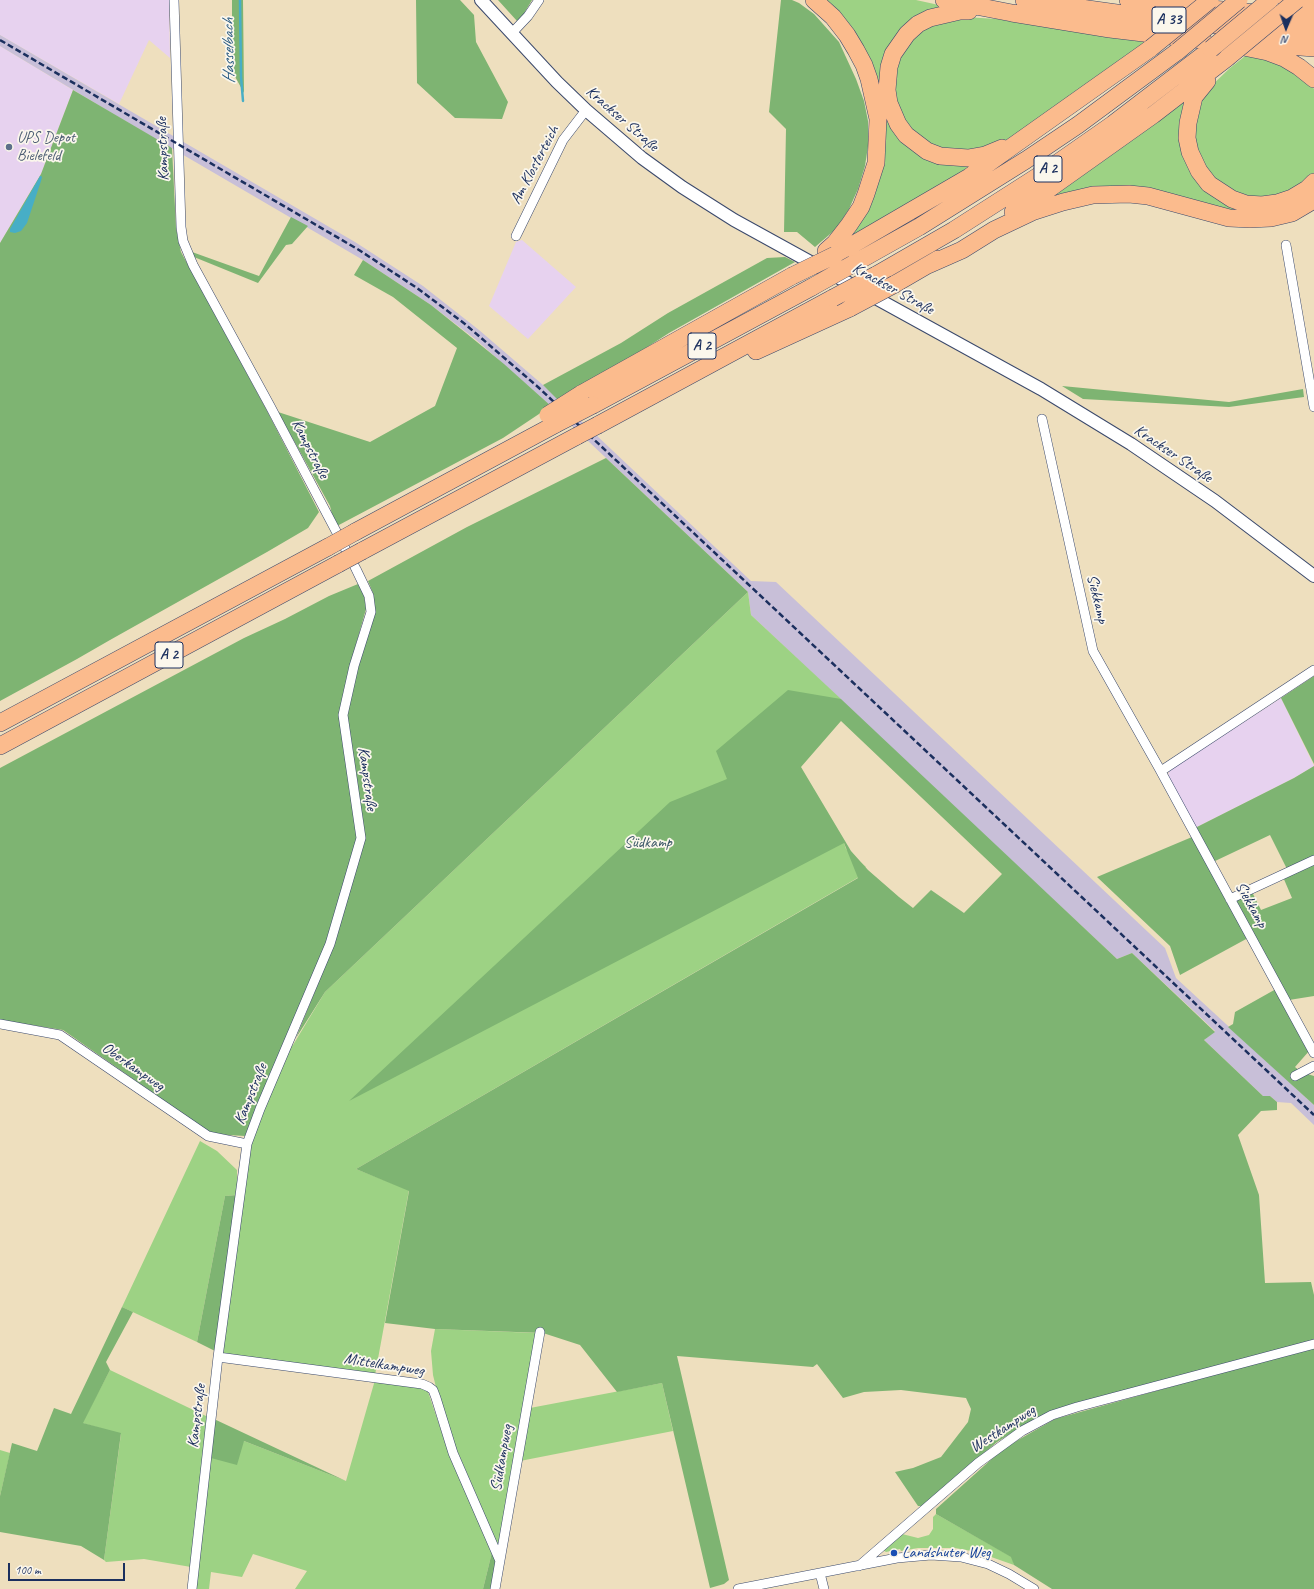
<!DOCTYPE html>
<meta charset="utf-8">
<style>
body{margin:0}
#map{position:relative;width:1314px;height:1589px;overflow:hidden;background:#eedfbe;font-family:Caveat,sans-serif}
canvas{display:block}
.north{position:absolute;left:1266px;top:8px;width:40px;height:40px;-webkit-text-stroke:3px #fbf7ec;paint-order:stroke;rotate:182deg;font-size:11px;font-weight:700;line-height:16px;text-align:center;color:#1b2f5e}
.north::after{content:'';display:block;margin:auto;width:14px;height:18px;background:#1b2f5e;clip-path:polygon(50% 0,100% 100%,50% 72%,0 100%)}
.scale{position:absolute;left:8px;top:1563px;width:117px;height:18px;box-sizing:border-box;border:2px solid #1b2f5e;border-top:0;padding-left:5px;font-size:12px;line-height:14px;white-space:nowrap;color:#1b2f5e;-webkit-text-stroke:3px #fbf7ec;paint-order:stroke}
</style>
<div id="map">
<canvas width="1314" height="1589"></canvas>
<div class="north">N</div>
<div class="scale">100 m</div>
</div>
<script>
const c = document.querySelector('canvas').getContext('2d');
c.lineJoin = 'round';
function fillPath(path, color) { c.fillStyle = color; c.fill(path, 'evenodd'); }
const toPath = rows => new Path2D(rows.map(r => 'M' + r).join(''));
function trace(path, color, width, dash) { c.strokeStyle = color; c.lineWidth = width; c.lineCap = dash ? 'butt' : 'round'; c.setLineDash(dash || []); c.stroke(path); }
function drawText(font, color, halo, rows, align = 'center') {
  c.font = font + ' Caveat,sans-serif'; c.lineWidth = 3.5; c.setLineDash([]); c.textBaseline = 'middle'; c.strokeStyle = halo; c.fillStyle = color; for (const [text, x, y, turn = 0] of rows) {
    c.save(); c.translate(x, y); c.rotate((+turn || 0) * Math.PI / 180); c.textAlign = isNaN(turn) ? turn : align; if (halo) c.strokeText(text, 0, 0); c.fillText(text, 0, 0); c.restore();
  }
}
fillPath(toPath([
 [0,0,169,0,170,58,149,40,119,104,0,35],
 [0,46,73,90,41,174,0,243],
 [522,240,576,287,528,339,489,306,516,242],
 [1281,698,1314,766,1294,778,1195,828,1168,777,1169,771]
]), '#e7d2ef');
fillPath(toPath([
 [0,35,355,242,423,286,479,330,543,385,751,581,776,582,1165,948,1176,978,1314,1105,1314,1125,1291,1103,1277,1102,1270,1096,1263,1096,1204,1040,1215,1031,1132,953,1117,959,1012,861,751,615,748,592,551,406,475,339,431,305,363,260,115,115,0,46]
]), '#c8bfd8');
fillPath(toPath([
 [822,0,916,0,948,7,886,55,896,134,981,161,840,246,851,234,882,110],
 [964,17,997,19,1145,42,1046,116,1005,142,984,150,944,151,914,136,894,100,898,58,911,39,930,23],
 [1249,53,1280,62,1312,86,1314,89,1314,173,1299,189,1267,199,1230,193,1202,171,1193,140,1198,109,1208,89,1230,68],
 [1189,97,1194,173,1264,212,1237,212,1165,194,1043,200],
 [748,592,751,615,841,699,836,699,768,776,844,843,846,849,866,867,856,872,859,877,356,1169,409,1190,375,1375,221,1358,252,1136,289,1048,293,1045,325,992],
 [200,1141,217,1151,237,1170,237,1195,225,1196,197,1342,122,1307],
 [435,1329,537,1333,501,1541,498,1546,444,1420,433,1375,431,1351],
 [110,1370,208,1417,191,1567,144,1559,106,1562,104,1560,121,1434,82,1423],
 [375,1380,426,1386,442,1433,492,1552,483,1589,295,1589,307,1571,253,1554,242,1577,211,1572,209,1589,196,1589,211,1458,244,1441,346,1481],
 [662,1383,673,1431,520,1461,530,1408],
 [0,1450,10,1453,0,1496],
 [936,1514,1012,1557,1014,1565,977,1552,955,1548,918,1548,901,1551,900,1549,886,1552,883,1550,902,1534,918,1538,929,1535,933,1529,933,1517]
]), '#9dd284');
fillPath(toPath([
 [232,0,243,0,244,93,232,71],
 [416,0,460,0,474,15,476,42,508,102,502,119,455,118,417,83],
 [498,0,532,0,523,15,517,21],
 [781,0,792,0,799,3,814,14,839,42,856,79,864,101,868,121,868,146,865,166,858,189,849,209,836,229,815,247,797,232,784,232,786,129,769,112],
 [73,90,172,148,176,228,181,252,265,407,319,512,308,528,267,552,110,640,77,659,0,701,0,243,41,174],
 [291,217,308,226,292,244,286,245,258,283,194,257,192,252,259,276],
 [785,257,795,262,669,333,638,353,559,401,543,385,621,343,668,313,767,258],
 [363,260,431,305,466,333,504,364,551,406,503,438,337,526,333,518,330,506,278,412,370,442,435,406,457,348,393,297,354,275],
 [1062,386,1229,402,1303,389,1304,397,1229,407,1083,399],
 [606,458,748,592,325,992,296,1038,334,944,364,838,347,715,356,673,375,612,373,593,368,581,467,527],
 [358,584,364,595,366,609,349,669,339,714,357,837,328,939,245,1136,212,1134,63,1030,0,1020,0,768,244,638,285,619,329,596],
 [1314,676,1314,764,1281,698],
 [788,690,841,699,1117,959,1132,953,1215,1032,1204,1040,1263,1096,1270,1096,1277,1102,1277,1110,1261,1111,1238,1135,1259,1195,1265,1283,1311,1282,1314,1295,1314,1340,1018,1429,997,1442,922,1506,918,1506,895,1472,913,1468,941,1457,968,1422,971,1409,966,1398,901,1390,864,1392,843,1398,817,1364,813,1367,677,1356,729,1580,724,1584,710,1588,662,1383,617,1392,580,1345,543,1333,435,1329,385,1323,409,1191,356,1169,858,878,844,843,349,1101,670,802,727,779,716,751],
 [841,721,1002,874,964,913,931,890,913,908,899,897,868,870,851,851,801,767],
 [1314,766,1314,857,1287,869,1270,835,1213,862,1195,828,1294,778],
 [1192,837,1248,938,1180,975,1170,946,1097,877],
 [1314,864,1314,996,1289,1000,1234,900,1252,892,1261,910,1292,898,1283,877],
 [1276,989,1310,1050,1295,1067,1301,1072,1314,1076,1314,1105,1228,1027,1233,1024,1235,1012],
 [237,1195,215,1351,197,1342,225,1196],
 [122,1307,133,1312,106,1362,110,1370,83,1423,121,1433,104,1560,81,1546,0,1532,0,1496,12,1443,37,1451,54,1408,71,1414],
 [1314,1347,1314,1589,1052,1589,1014,1565,1011,1557,936,1514,936,1509,1004,1448,1055,1419],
 [214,1419,346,1481,244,1441,237,1465,211,1458],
 [492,1552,496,1563,491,1589,483,1589]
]), '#7eb472');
fillPath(toPath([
 [40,176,41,176,42,177,41,181,27,223,21,231,15,233,10,232,10,229]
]), '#47aec6');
trace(toPath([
 [240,0,241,77,243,101]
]), '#47aec6', 2.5);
const minor = toPath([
 [174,0,181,227,183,241,193,265,270,406,356,569,369,596,371,612,354,666,343,715,361,838,330,944,260,1109,247,1144,218,1357,192,1589],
 [512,33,528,16,539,0],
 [516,236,563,140,586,110],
 [1286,245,1314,407],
 [1042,419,1093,651,1159,768,1314,1053],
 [1161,771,1314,670],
 [1230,899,1314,860],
 [0,1024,60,1035,208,1136,247,1144],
 [1295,1076,1314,1066],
 [218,1357,422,1384,429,1387,433,1390,436,1398,453,1453,500,1561],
 [859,1566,978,1463,1022,1431,1052,1415,1077,1407,1314,1344],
 [820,1573,824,1589],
 [495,1589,540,1332],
 [738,1589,897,1558,931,1555,961,1557,988,1564,1009,1574,1034,1589]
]);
const tertiary = toPath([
 [481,0,557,82,586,110,642,158,682,187,734,220,1041,389,1131,444,1215,501,1314,576]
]);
const motorway = toPath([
 [814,0,833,17,847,35,856,50,864,65,869,79,878,119,876,163,866,194,861,207,849,225,835,243,826,251],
 [944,0,1012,13,1110,29,1203,40],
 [1024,0,1167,20,1276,31,1314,33],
 [1128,0,1189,7,1314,18],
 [1286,0,1314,2],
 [969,11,960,11,930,18,918,24,907,34,893,54,889,67,887,90,889,103,898,124,906,135,927,151,940,156,968,158,985,155,1002,148],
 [1229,44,1268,52,1284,58,1299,67,1314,79],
 [1261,44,1314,48],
 [1207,81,1194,97,1188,123,1187,138,1190,152,1199,171,1209,184,1232,199,1246,204,1262,205,1277,203,1292,198,1307,189,1314,182],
 [1013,212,1049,189,1153,115,1227,58],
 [835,255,969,177,1151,48],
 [853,264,919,227,1026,160,1078,125,1178,51],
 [928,265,962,250,994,230,1032,212,1063,202,1093,195,1129,194,1148,196,1229,218,1250,219,1271,218,1292,213,1314,200],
 [876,275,954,230,1043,173,1113,124,1211,49],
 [895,284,938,259],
 [756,351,850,308],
 [581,394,792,276],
 [593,405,812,287],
 [598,425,833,298],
 [355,532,556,424],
 [362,551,577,436],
 [0,723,328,547],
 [0,746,338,564]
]);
trace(minor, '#3b496c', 10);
trace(tertiary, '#3b496c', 14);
trace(motorway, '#3b496c', 18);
trace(minor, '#fff', 9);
trace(tertiary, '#fff', 12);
trace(motorway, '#fbbb8d', 17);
trace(toPath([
 [0,40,359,250,417,288,465,324,538,387,1314,1115]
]), '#1b2f5e', 2.5, [6, 3]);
const motorwayBridge = toPath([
 [1151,48,1210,0],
 [1211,49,1270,0],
 [1178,51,1239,0],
 [1227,58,1297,0],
 [792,276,835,255],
 [812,287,853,264],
 [833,298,876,275],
 [850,308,895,284],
 [548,415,581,394],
 [556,424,593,405],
 [577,436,598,425],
 [328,547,355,532],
 [338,564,362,551]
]);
trace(motorwayBridge, '#3b496c', 18, []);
trace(motorwayBridge, '#fbbb8d', 17);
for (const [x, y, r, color] of [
 [9,147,4,"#5c6f8a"],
 [894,1553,4,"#1a4fb4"]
]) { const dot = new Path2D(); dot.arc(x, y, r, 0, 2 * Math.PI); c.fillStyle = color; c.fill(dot); trace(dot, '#fbf7ec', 1.5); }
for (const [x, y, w] of [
 [1169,20,34],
 [1048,169,28],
 [702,346,28],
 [169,655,28]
]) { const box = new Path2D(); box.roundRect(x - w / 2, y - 13, w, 26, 3); c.fillStyle = '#fbf7ec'; c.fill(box); trace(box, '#1b2f5e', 1); }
drawText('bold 15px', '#1b2f5e', null, [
 ["A 33",1169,20],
 ["A 2",1048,169],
 ["A 2",702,346],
 ["A 2",169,655]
]);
drawText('16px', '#1b2f5e', '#fbf7ec', [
 ["Krackser Straße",622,119,41],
 ["Kampstraße",163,149,-92],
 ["Am Klosterteich",535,165,-62],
 ["Krackser Straße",893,289,29],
 ["Kampstraße",310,449,63],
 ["Krackser Straße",1173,454,34],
 ["Siekkamp",1097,599,77],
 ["Kampstraße",367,779,82],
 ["Siekkamp",1251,905,61],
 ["Oberkampweg",133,1067,35],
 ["Kampstraße",251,1094,-68],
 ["Mittelkampweg",384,1365,9],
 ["Kampstraße",197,1416,-83],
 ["Westkampweg",1003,1429,-33],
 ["Südkampweg",502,1458,-80]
]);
drawText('16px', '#4e5e75', '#fbf7ec', [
 ["UPS Depot",17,138],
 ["Bielefeld",17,156]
], 'left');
drawText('16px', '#3c5868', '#fbf7ec', [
 ["Südkamp",648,843]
]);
drawText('16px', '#164399', '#fbf7ec', [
 ["Landshuter Weg",902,1553]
], 'left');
drawText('italic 17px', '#2a5b82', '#fbf7ec', [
 ["Hasselbach",229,51,-91]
]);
</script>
